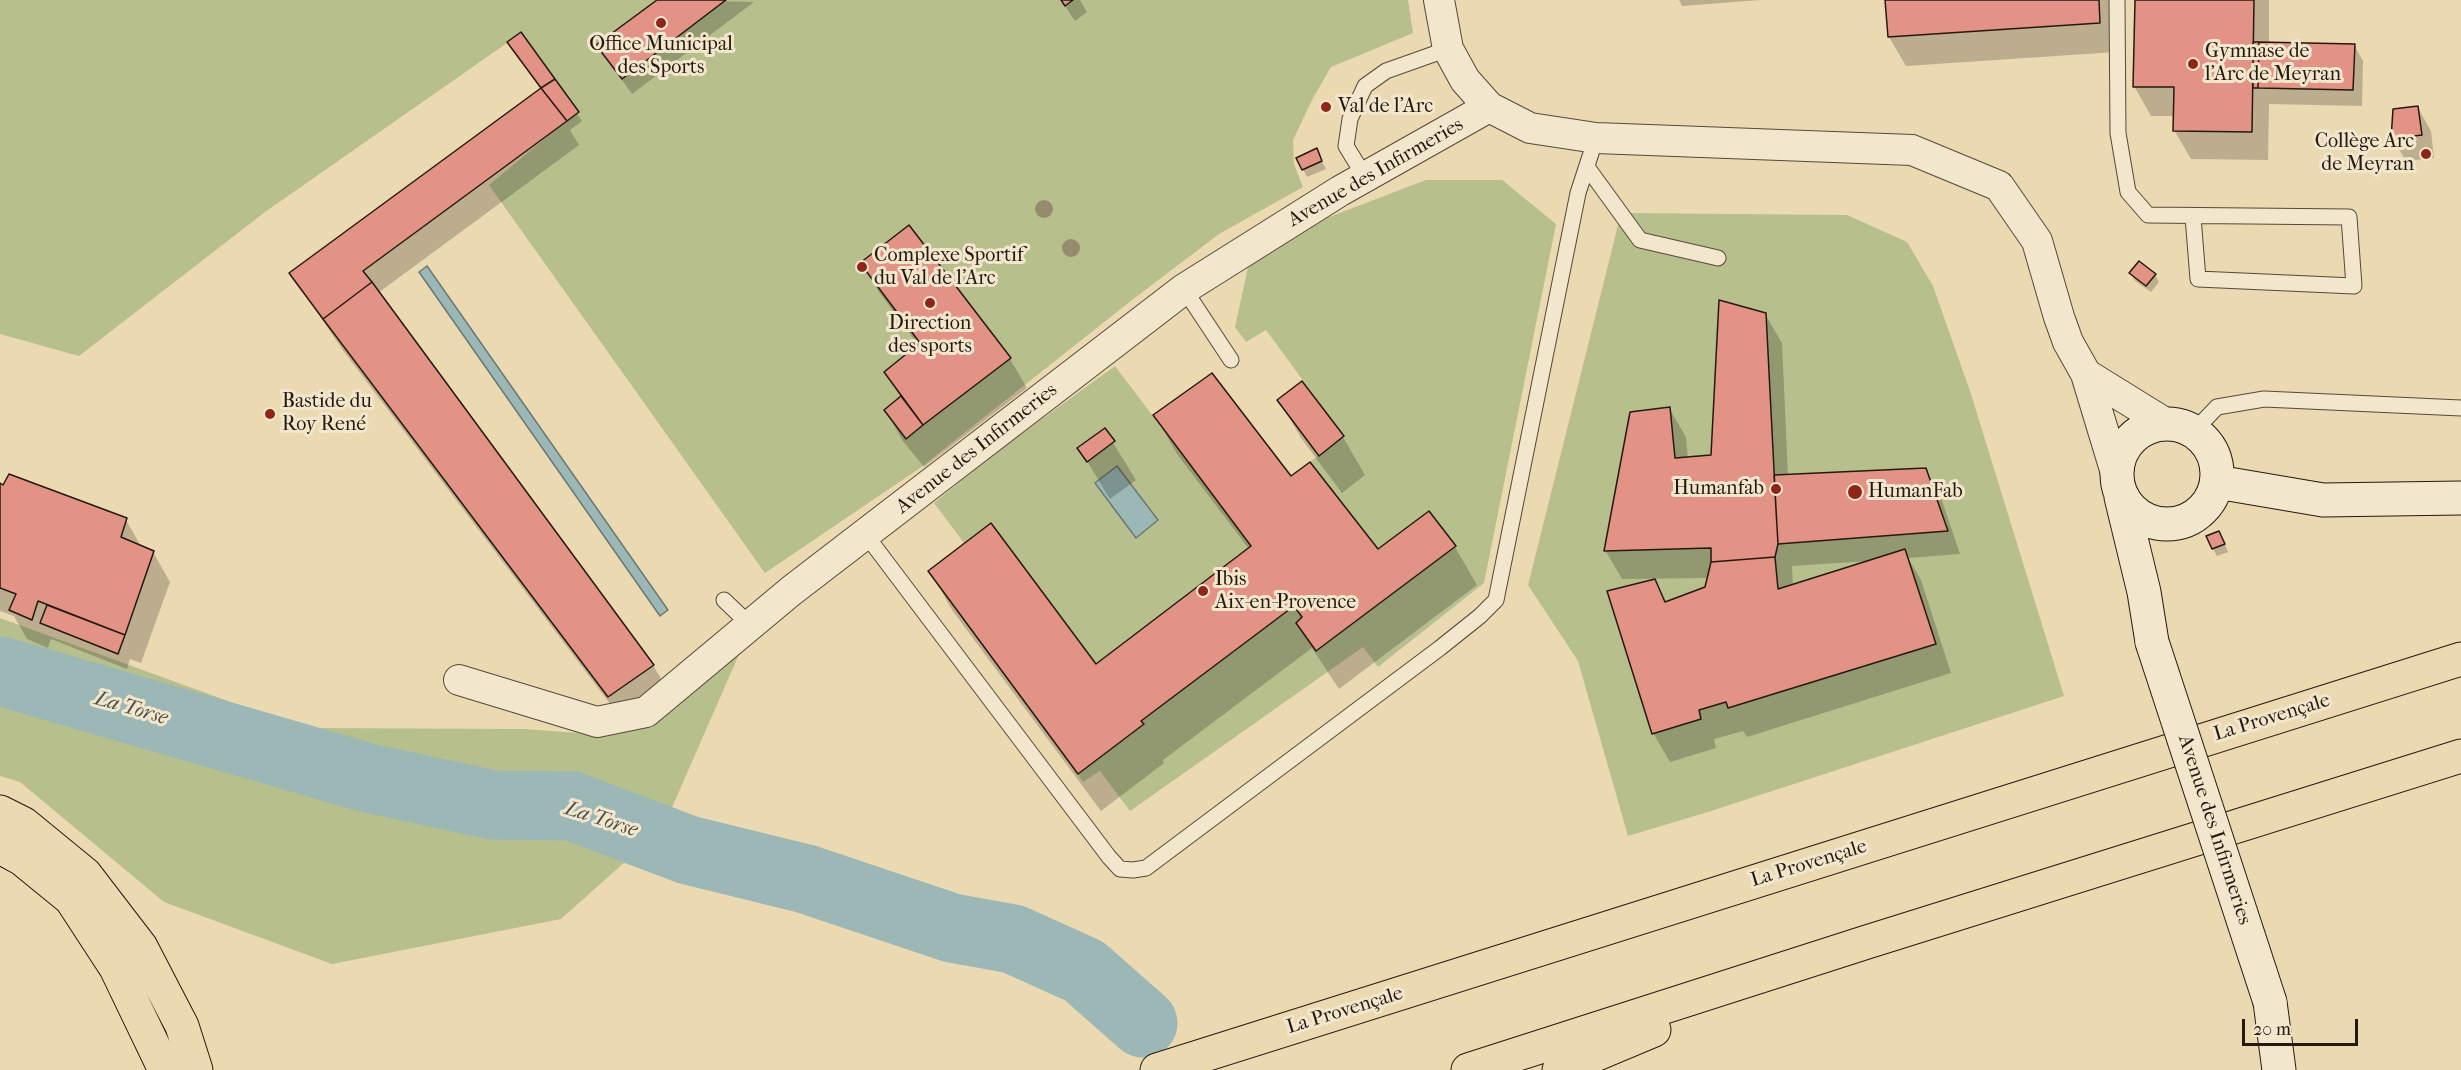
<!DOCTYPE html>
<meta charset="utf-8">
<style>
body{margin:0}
#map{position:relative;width:2461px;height:1070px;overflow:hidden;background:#ebd9b2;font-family:"IM FELL French Canon",serif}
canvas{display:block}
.scale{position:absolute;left:2242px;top:1019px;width:116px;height:27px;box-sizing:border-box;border:3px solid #25190e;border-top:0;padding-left:8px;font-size:18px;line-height:21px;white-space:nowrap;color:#25190e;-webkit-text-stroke:4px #f2e6cd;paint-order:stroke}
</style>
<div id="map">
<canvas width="2461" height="1070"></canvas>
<div class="scale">20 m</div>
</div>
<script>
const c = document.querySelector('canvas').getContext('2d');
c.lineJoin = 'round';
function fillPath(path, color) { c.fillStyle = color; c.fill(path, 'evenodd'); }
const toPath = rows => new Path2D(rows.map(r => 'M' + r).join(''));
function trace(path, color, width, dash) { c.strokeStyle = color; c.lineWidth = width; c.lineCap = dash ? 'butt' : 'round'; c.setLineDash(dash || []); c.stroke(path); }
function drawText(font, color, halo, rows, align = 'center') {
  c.font = font + ' "IM FELL French Canon",serif'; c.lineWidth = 6; c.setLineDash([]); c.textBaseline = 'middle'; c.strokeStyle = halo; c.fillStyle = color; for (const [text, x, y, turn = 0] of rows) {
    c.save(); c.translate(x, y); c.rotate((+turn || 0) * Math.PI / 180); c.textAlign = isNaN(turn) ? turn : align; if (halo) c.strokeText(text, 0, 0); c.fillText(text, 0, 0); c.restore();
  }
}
fillPath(toPath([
 [0,0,1408,0,1413,33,1331,67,1313,98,1293,140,1294,164,1303,187,1219,234,1132,300,920,468,765,573,489,185,566,121,507,43,265,212,79,356,0,334],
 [1426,180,1502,180,1556,224,1484,583,1378,667,1363,647,1130,811,1100,771,1083,782,1078,774,1143,725,1141,721,1294,606,1302,617,1296,624,1317,651,1456,546,1428,511,1378,549,1310,462,1344,436,1266,330,1246,342,1235,327,1248,267,1324,219],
 [1621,213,1847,215,1907,242,1933,286,1971,394,2064,696,1711,811,1628,836,1578,661,1528,585],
 [1115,366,1251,546,1096,664,992,523,964,543,934,503,999,450],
 [0,618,302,728,525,729,591,734,740,652,663,828,561,919,332,964,164,902,20,782,0,776]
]), '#b7bf8d');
const water = toPath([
 [427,266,668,610,660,616,419,272,427,266],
 [1117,466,1158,520,1136,538,1095,483,1117,466]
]);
fillPath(water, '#9bb8b6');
trace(water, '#6c7873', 1.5);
fillPath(toPath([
 [659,0,754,2,632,94,598,46],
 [1061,0,1080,0,1087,12,1075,21],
 [1679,0,1761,0,1682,6],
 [1887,0,2113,0,2116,52,1906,66,1889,37],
 [2137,0,2269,0,2269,44,2354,45,2363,61,2362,106,2269,104,2268,160,2191,159,2174,130,2175,116,2151,116,2134,86],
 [521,34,582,121,570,130,579,145,378,293,653,665,670,694,626,725,342,349,291,273,542,89],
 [2418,108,2431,131,2434,158,2406,161,2393,139],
 [1320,158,1326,169,1307,177,1298,159],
 [909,227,1010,359,1027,388,924,467,902,440,886,411,901,398,886,373,919,346,879,292,862,263],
 [2131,274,2155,275,2159,282,2151,292,2135,281],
 [1765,314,1782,343,1788,476,1925,469,1939,492,1960,554,1908,558,1921,580,1951,673,1747,737,1743,731,1714,739,1716,748,1670,762,1653,733,1654,581,1667,603,1707,588,1708,578,1622,579,1605,550,1669,408,1686,437,1688,459,1712,457],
 [1869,561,1793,586,1792,566],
 [1302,383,1343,437,1365,475,1342,493,1301,438,1279,400],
 [1155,415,1291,478,1378,551,1455,547,1477,585,1339,689,1312,648,1163,760,1164,763,1101,811,952,610,930,571,1096,666,1249,549,1177,454],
 [1105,430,1136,480,1110,499,1079,448],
 [0,485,126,520,142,548,153,552,170,582,141,663,130,659,127,669,51,639,48,648,27,639,14,616,0,611],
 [2223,540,2228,552,2217,556,2213,549]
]), '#0003');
trace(toPath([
 [0,671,368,778,493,805,572,806,688,850,806,879,952,928,1013,939,1084,971,1143,1023]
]), '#9bb8b6', 69);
const building = toPath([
 [657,0,726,0,622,79,596,45,657,0],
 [1061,0,1073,0,1065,6,1061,0],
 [1885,0,2099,0,2100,23,1888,37,1885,0],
 [2135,0,2254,0,2252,132,2173,131,2174,87,2133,87,2135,0],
 [521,32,555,79,541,88,507,42,521,32],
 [2253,42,2259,42,2258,88,2253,88,2253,42],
 [2259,42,2355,44,2353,90,2258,88,2259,42],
 [555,79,579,112,567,121,541,88,555,79],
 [541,88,567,121,363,271,372,282,323,319,289,273,541,88],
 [2418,106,2422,135,2391,139,2393,109,2418,106],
 [1317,148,1322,161,1302,170,1296,158,1317,148],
 [909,225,1011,358,923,425,884,372,920,343,860,263,909,225],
 [2139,261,2156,274,2146,286,2129,273,2139,261],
 [372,282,654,665,608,697,323,319,372,282],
 [1719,300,1766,313,1776,509,1778,544,1775,557,1711,562,1711,548,1604,551,1630,412,1670,407,1675,458,1711,455,1719,300],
 [1212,373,1291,476,1310,462,1378,549,1429,511,1456,546,1316,651,1296,623,1302,617,1294,606,1141,721,1144,724,1078,774,928,571,991,523,1096,664,1251,546,1153,415,1212,373],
 [1302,381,1344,436,1319,456,1277,400,1302,381],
 [901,396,923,425,906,439,884,410,901,396],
 [1105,428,1115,441,1087,462,1077,448,1105,428],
 [1926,468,1948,531,1778,544,1774,475,1926,468],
 [9,474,127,518,121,537,154,551,125,635,38,601,32,620,9,610,16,594,0,588,0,483,3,485,9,474],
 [2219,531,2225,544,2212,549,2206,536,2219,531],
 [1905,549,1936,644,1728,708,1726,702,1699,710,1701,719,1652,734,1607,591,1655,579,1665,602,1705,587,1711,562,1775,557,1778,589,1905,549],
 [47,605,125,635,118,654,40,623,47,605]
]);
fillPath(building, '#e39386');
trace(building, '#25190e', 1.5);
const service = toPath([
 [2117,0,2118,133,2128,192,2148,215,2349,217,2354,286,2198,279,2193,217],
 [1587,167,1640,240,1718,258],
 [1365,177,1346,146,1350,119,1365,86,1386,71,1448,49],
 [1184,289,1231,360],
 [2194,431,2217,407,2264,399,2461,408],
 [866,535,1109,857,1120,869,1133,870,1146,868,1440,648,1480,616,1496,600,1578,193,1596,138],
 [724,600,750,625]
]);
const minor = toPath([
 [1439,0,1448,49,1465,80,1489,107,1530,128,1596,138,1912,150,1999,186,2037,241,2059,317,2068,342,2086,374,2116,473],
 [2086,374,2165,423],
 [459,680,597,722,646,712,791,591,1184,289,1340,191,1489,107]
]);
const secondary = toPath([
 '2117 474a50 50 0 1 1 100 0a50 50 0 1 1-100 0Z',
 [2217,482,2323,500,2461,498],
 [2121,497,2144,592,2152,642],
 [2270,1002,2279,1070]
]);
const motorway = toPath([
 [0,812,24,824,85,874,141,947,182,1026,196,1070],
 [0,847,22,859,71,899,116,968,165,1070],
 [1157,1070,2461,659],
 [1468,1070,1867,942,2461,756],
 [1559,1070,1654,1030]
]);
trace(service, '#564937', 17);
trace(minor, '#564937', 32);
trace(secondary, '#25190e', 35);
trace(motorway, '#25190e', 35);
trace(service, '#f2e6cd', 15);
trace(minor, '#f2e6cd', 30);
trace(secondary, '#f2e6cd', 33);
trace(motorway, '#ebd9b2', 33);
const secondaryBridge = toPath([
 [2152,642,2270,1002]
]);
trace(secondaryBridge, '#25190e', 35, []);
trace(secondaryBridge, '#f2e6cd', 33);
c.fillStyle = '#968b6d';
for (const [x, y] of [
 [1044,209],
 [1071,248]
]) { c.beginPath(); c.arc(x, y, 9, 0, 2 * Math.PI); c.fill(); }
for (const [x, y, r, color] of [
 [661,23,6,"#8f2418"],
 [2193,64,6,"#8f2418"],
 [1326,107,6,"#8f2418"],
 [2426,154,6,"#8f2418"],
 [862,267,6,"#8f2418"],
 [930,303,6,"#8f2418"],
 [270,414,6,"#8f2418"],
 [1776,489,6,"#8f2418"],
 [1855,492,8,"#8f2418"],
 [1203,591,6,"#8f2418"]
]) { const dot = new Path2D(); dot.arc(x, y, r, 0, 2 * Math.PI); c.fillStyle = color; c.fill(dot); trace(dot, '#f2e6cd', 2); }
drawText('20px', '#25190e', '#f2e6cd', [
 ["Office Municipal",661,45,"center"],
 ["des Sports",661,68,"center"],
 ["Gymnase de",2205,52],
 ["l'Arc de Meyran",2205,75],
 ["Val de l'Arc",1338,107],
 ["Collège Arc",2414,142,"right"],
 ["de Meyran",2414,165,"right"],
 ["Complexe Sportif",874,256],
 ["du Val de l'Arc",874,279],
 ["Direction",930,324,"center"],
 ["des sports",930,347,"center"],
 ["Bastide du",282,402],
 ["Roy René",282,425],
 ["Humanfab",1764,489,"right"],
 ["HumanFab",1868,492],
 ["Ibis",1215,580],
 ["Aix-en-Provence",1215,603]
], 'left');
drawText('20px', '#25190e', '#f2e6cd', [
 ["Avenue des Infirmeries",1376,173,-30],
 ["Avenue des Infirmeries",977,449,-38],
 ["La Provençale",2272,718,-17],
 ["Avenue des Infirmeries",2214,830,72],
 ["La Provençale",1809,864,-17],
 ["La Provençale",1345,1011,-17]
]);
drawText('italic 21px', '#4e5149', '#f2e6cd', [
 ["La Torse",131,709,16],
 ["La Torse",601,820,18]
]);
</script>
